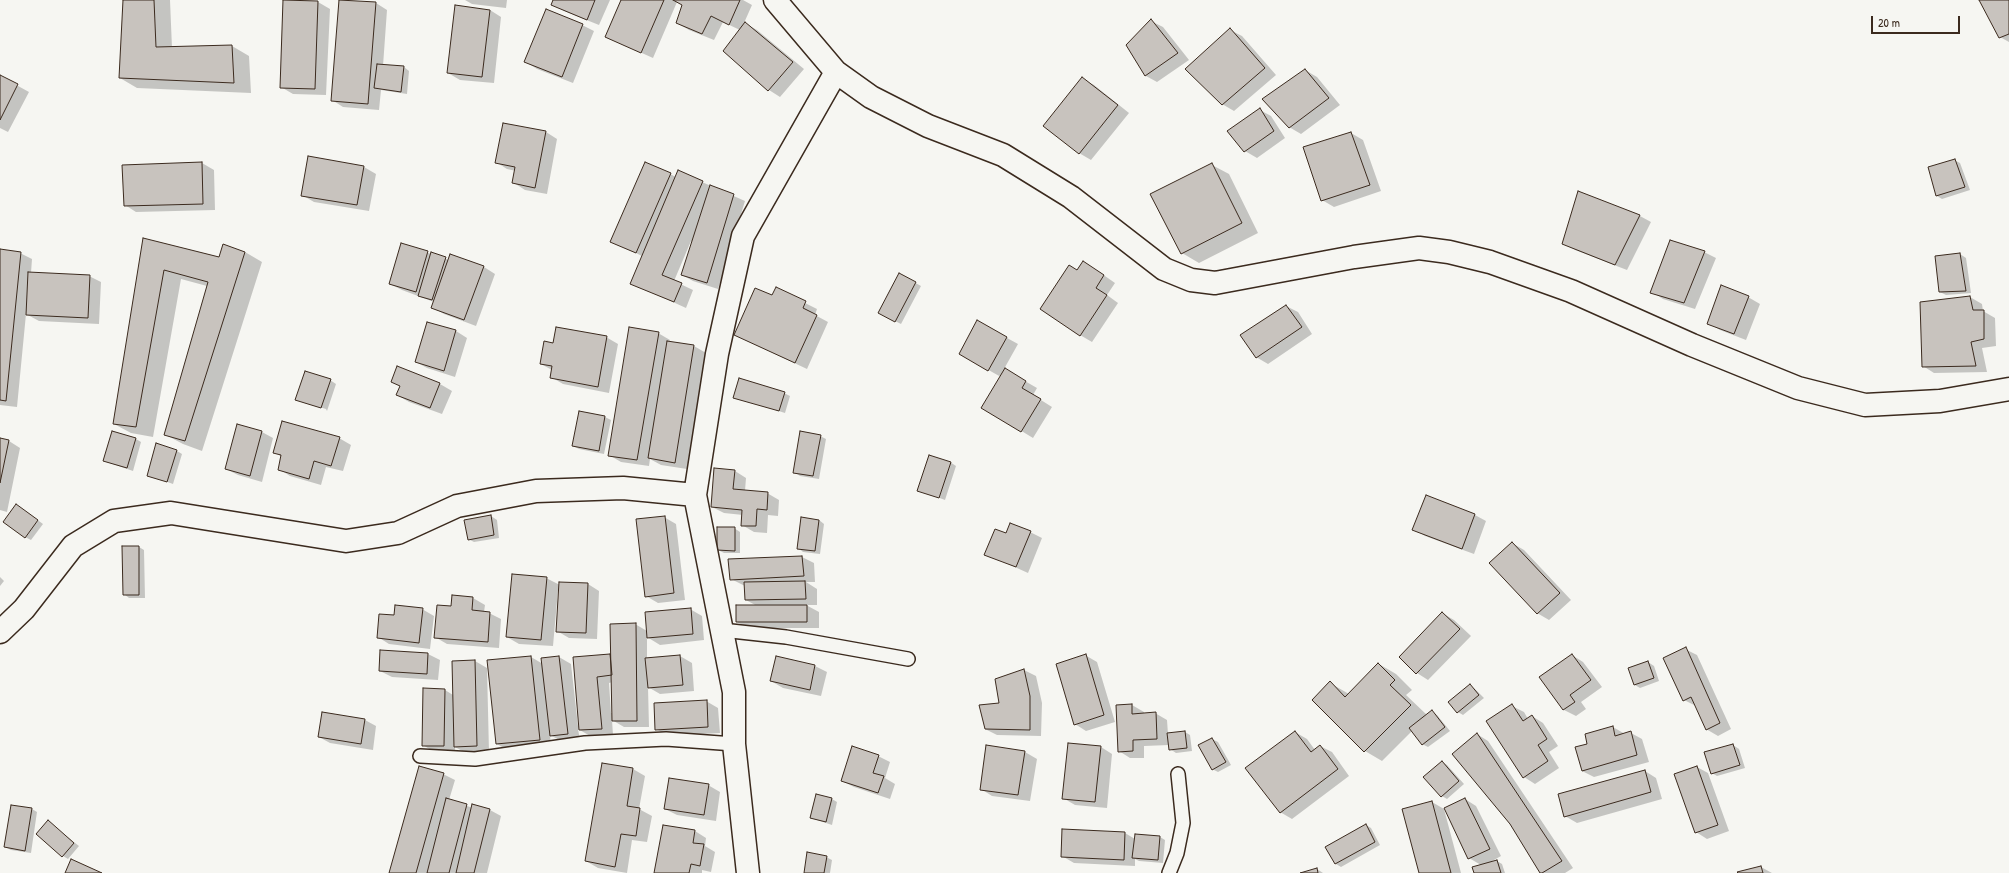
<!DOCTYPE html>
<style>
body{margin:0}
#map{position:relative;width:2009px;height:873px;overflow:hidden;background:#f6f6f2;font-family:"Patrick Hand",sans-serif}
canvas{display:block}
.scale{position:absolute;left:1871px;top:16px;width:89px;height:18px;box-sizing:border-box;border:2px solid #3b2a1e;border-top:0;padding-left:5px;font-size:12px;line-height:14px;white-space:nowrap;color:#3b2a1e;-webkit-text-stroke:3px #f6f6f2;paint-order:stroke}
</style>
<div id="map">
<canvas width="2009" height="873"></canvas>
<div class="scale">20 m</div>
</div>
<script>
const c = document.querySelector('canvas').getContext('2d');
c.lineJoin = 'round';
function fillPath(path, color) { c.fillStyle = color; c.fill(path, 'evenodd'); }
const toPath = rows => new Path2D(rows.map(r => 'M' + r).join(''));
function trace(path, color, width, dash) { c.strokeStyle = color; c.lineWidth = width; c.lineCap = dash ? 'butt' : 'round'; c.setLineDash(dash || []); c.stroke(path); }
fillPath(toPath([
 [124,0,170,0,172,48,232,46,249,56,251,93,137,88,120,78],
 [340,0,376,3,387,10,383,66,404,67,409,71,407,94,381,90,379,110,343,107,332,100],
 [465,0,507,0,506,8,472,4],
 [554,0,610,0,599,25,564,11,552,4],
 [622,0,743,0,752,5,744,23,757,30,804,69,780,97,769,90,740,30,723,22,714,40,689,30,677,23,684,5,677,2,653,58,606,37],
 [1981,0,2009,0,2009,42,2000,37],
 [284,1,318,2,330,9,326,95,293,94,281,87],
 [490,10,501,17,494,83,460,80,448,73],
 [1151,21,1163,27,1189,60,1157,82,1146,76,1127,45],
 [582,25,594,31,573,83,537,69,526,62],
 [1230,30,1242,36,1276,75,1234,111,1222,104],
 [1305,70,1317,77,1340,105,1301,134,1289,127],
 [0,76,29,92,8,132,0,128],
 [1082,79,1094,85,1129,113,1091,160,1079,153],
 [1260,110,1271,116,1285,138,1257,158,1245,151,1229,132],
 [546,132,557,139,547,194,525,190,514,183,516,171,507,169,496,162],
 [1351,133,1363,140,1381,191,1334,207,1322,200,1304,148],
 [308,157,364,167,376,174,369,211,314,202,302,195],
 [1954,160,1960,163,1970,190,1942,199,1937,196],
 [202,163,214,170,215,210,136,212,125,205,123,166],
 [1212,165,1229,174,1258,233,1199,263,1182,253],
 [670,174,676,177,702,182,745,201,718,289,693,281,682,275,693,242,691,241,674,281,693,290,686,308,631,283,642,256,611,241],
 [1579,193,1640,216,1651,222,1627,270,1575,250,1563,243],
 [144,239,220,259,224,246,245,252,262,262,202,451,183,444,166,435,207,286,181,279,153,437,131,433,114,424],
 [402,244,449,260,484,267,495,274,476,326,444,314,432,307,434,302,402,290,390,284],
 [0,248,1,251,20,253,32,259,31,273,89,276,101,282,99,324,39,321,26,314,17,407,0,405],
 [1704,252,1716,258,1695,309,1663,299,1652,292],
 [1960,254,1966,258,1971,293,1946,295,1940,292],
 [1095,269,1115,283,1107,295,1118,303,1092,342,1080,335,1078,271],
 [899,274,921,286,901,324,885,316],
 [777,289,817,309,815,315,828,322,807,369,735,335,773,297],
 [1748,297,1760,304,1746,340,1720,330,1708,323],
 [1970,297,1982,304,1983,311,1995,318,1996,346,1982,348,1987,372,1934,373,1923,366],
 [1286,306,1298,312,1312,334,1268,364,1256,357],
 [978,322,1018,344,1004,369,1037,388,1033,395,1052,407,1033,438,982,407,1001,377,960,354],
 [428,323,456,331,467,338,455,377,427,368,416,362],
 [658,333,670,340,669,342,694,346,706,353,687,469,661,465,650,459,649,466,621,462,609,455],
 [606,337,618,344,609,393,563,384,551,377,552,370,541,364,554,344],
 [398,368,440,384,452,391,442,414,409,402,397,395,400,386],
 [330,380,336,384,327,411,326,409,296,400],
 [784,393,790,396,785,413,734,397],
 [580,412,605,417,611,420,604,454,579,449,573,446],
 [262,432,273,438,262,482,238,475,226,469],
 [820,436,826,439,819,479,800,476,794,472],
 [339,438,351,445,343,471,326,467,321,485,290,476,279,469,282,457,274,452],
 [0,439,9,441,20,448,7,512,0,510],
 [136,439,141,442,133,471,104,461],
 [177,451,182,454,173,484,148,475],
 [950,462,956,466,945,500,918,490],
 [735,471,746,478,745,491,767,493,779,500,778,516,768,515,767,533,754,532,742,525,743,515,724,513,712,507],
 [17,505,43,524,31,540,25,537],
 [1475,515,1486,521,1474,554,1425,536,1414,529],
 [491,516,497,520,499,538,474,542,468,539],
 [664,517,676,524,685,600,658,603,646,596],
 [819,520,824,524,820,554,803,552,798,548],
 [734,528,740,532,740,553,724,553,718,550],
 [1030,532,1042,538,1028,573,986,554,1007,534],
 [1512,543,1524,550,1571,600,1549,620,1537,613],
 [139,547,144,550,145,598,129,598,124,594],
 [802,557,814,563,815,582,806,582,817,589,817,605,806,605,819,612,819,628,749,628,737,622,757,606,746,600,745,586,731,579,729,560],
 [0,577,4,581,0,586],
 [546,578,560,585,588,584,599,591,597,639,569,638,557,631,559,590,558,590,553,646,519,644,507,637],
 [453,596,473,598,485,605,484,612,489,613,501,619,499,648,447,644,435,637,452,607],
 [422,609,434,616,430,649,389,644,378,637,395,616],
 [690,609,702,616,704,640,660,645,647,637,647,659,680,656,692,663,694,691,660,694,648,687,649,727,624,727,612,720,613,735,592,737,578,729,580,740,563,742,550,735,551,746,509,751,497,744,531,657,543,664,542,659,559,657,571,664,578,726,580,726,574,658,611,655,635,624,647,631],
 [613,682,613,713,611,713,609,683],
 [1442,613,1454,620,1471,636,1428,680,1417,673],
 [1685,649,1697,655,1731,729,1718,736,1706,729,1696,706,1684,700],
 [428,654,440,660,438,680,392,677,380,671],
 [1085,655,1097,662,1115,722,1086,731,1075,724],
 [1572,655,1583,662,1602,687,1581,702,1586,709,1576,716,1564,710,1540,677],
 [777,657,815,666,827,672,821,696,783,688,771,681],
 [475,661,487,668,489,752,466,753,455,747,455,753,434,752,423,745,424,689,445,690,453,695,453,662],
 [1648,662,1654,666,1659,681,1640,688,1635,685],
 [1379,664,1396,674,1412,690,1406,695,1427,715,1432,712,1437,715,1450,731,1428,747,1422,744,1412,731,1382,761,1365,751,1330,683,1349,694],
 [1024,670,1036,676,1042,703,1041,736,997,735,985,729,1000,704,996,680],
 [1470,686,1475,689,1484,698,1463,715,1458,712],
 [706,701,718,708,720,733,668,736,656,729],
 [1132,705,1144,712,1144,714,1155,713,1167,720,1168,734,1185,732,1190,735,1192,751,1176,753,1170,749,1169,745,1144,746,1144,758,1130,758,1119,751],
 [1512,706,1524,712,1528,719,1532,716,1543,723,1558,746,1549,752,1559,768,1535,784,1524,777],
 [365,720,376,726,373,750,330,743,319,737],
 [1613,727,1625,734,1631,733,1642,739,1649,762,1594,777,1582,771,1589,745],
 [1295,732,1307,739,1315,750,1320,746,1332,752,1349,776,1292,819,1280,812],
 [1477,734,1488,741,1573,868,1565,873,1541,873],
 [1212,739,1218,742,1231,765,1218,772,1212,769],
 [1733,745,1739,749,1745,768,1717,776,1712,773],
 [987,746,1025,752,1037,759,1030,801,992,796,981,789],
 [1101,747,1112,754,1107,808,1075,805,1063,798],
 [878,756,890,762,885,778,895,784,890,799,854,787,842,781],
 [1442,762,1447,765,1464,784,1447,799,1442,796],
 [603,764,633,769,645,776,639,809,652,816,647,842,632,840,627,873,598,868,586,861],
 [1697,767,1708,773,1729,831,1707,839,1696,832],
 [1645,771,1656,778,1662,799,1577,823,1565,816],
 [443,774,455,780,449,800,473,808,490,810,501,816,487,873,390,873],
 [708,785,720,792,716,821,677,815,665,809],
 [832,799,837,802,832,825,811,818],
 [1465,799,1476,806,1501,856,1487,864,1497,861,1502,864,1505,873,1475,873,1481,865,1469,858],
 [1432,802,1444,809,1461,873,1420,873],
 [32,809,37,812,31,853,11,850,5,847],
 [48,822,79,846,68,859,63,856],
 [1366,825,1371,828,1380,845,1341,867,1336,864,1326,847],
 [695,831,706,838,705,846,715,852,711,872,702,870,702,873,655,873],
 [1125,833,1135,839,1160,837,1165,840,1163,863,1139,861,1135,859,1135,866,1074,863,1062,856],
 [826,857,832,860,830,873,805,873],
 [1761,867,1772,873,1739,873],
 [1317,869,1323,873,1304,873]
]), '#0003');
const building = toPath([
 [123,0,154,0,156,47,232,45,234,83,119,78,123,0],
 [283,0,318,1,315,89,280,88,283,0],
 [339,0,376,2,368,104,331,101,339,0],
 [553,0,595,0,587,20,551,5,553,0],
 [621,0,664,0,641,53,605,37,621,0],
 [673,0,740,0,729,25,711,16,702,34,676,23,682,5,673,0],
 [1979,0,2009,0,2009,34,1999,38,1979,0],
 [455,5,490,10,482,77,447,73,455,5],
 [546,9,583,24,562,77,524,62,546,9],
 [1151,19,1178,53,1145,76,1126,45,1151,19],
 [745,22,793,62,768,91,723,51,745,22],
 [1230,28,1265,68,1222,105,1185,69,1230,28],
 [377,64,404,66,401,92,374,88,377,64],
 [1305,69,1329,98,1289,128,1262,99,1305,69],
 [0,75,18,84,0,120,0,75],
 [1082,77,1118,105,1079,154,1043,126,1082,77],
 [1260,108,1274,131,1244,152,1227,131,1260,108],
 [503,123,546,131,535,188,512,183,515,167,495,163,503,123],
 [1351,132,1370,185,1321,201,1303,147,1351,132],
 [308,156,364,166,357,205,301,196,308,156],
 [1955,159,1965,187,1936,196,1928,167,1955,159],
 [202,162,203,204,124,206,122,165,202,162],
 [645,162,671,173,636,253,610,242,645,162],
 [1212,163,1242,223,1181,254,1150,194,1212,163],
 [678,170,703,181,662,275,682,283,674,302,630,284,678,170],
 [710,185,734,194,707,283,681,275,710,185],
 [1578,191,1640,215,1615,265,1562,244,1578,191],
 [143,238,219,257,223,244,245,252,185,441,164,435,208,282,164,270,136,427,113,424,143,238],
 [1670,240,1705,251,1684,303,1650,293,1670,240],
 [401,243,428,251,416,292,389,284,401,243],
 [0,249,21,252,6,401,0,400,0,249],
 [431,252,446,257,432,300,418,296,431,252],
 [1960,253,1966,291,1939,292,1935,256,1960,253],
 [450,254,484,266,464,320,431,308,450,254],
 [1083,261,1104,275,1096,288,1107,295,1080,336,1040,309,1069,265,1077,270,1083,261],
 [28,272,90,275,88,318,26,315,28,272],
 [899,273,916,282,895,322,878,313,899,273],
 [1721,285,1749,296,1734,334,1707,324,1721,285],
 [776,287,806,301,803,308,817,315,795,363,734,335,755,288,772,295,776,287],
 [1970,296,1973,310,1984,310,1984,339,1971,342,1976,366,1922,367,1920,302,1970,296],
 [1286,305,1302,327,1256,358,1240,335,1286,305],
 [977,320,1007,337,988,371,959,354,977,320],
 [427,322,456,330,444,371,415,362,427,322],
 [556,327,607,336,598,387,550,378,552,366,540,364,544,341,553,343,556,327],
 [629,327,659,332,637,460,608,456,629,327],
 [667,341,694,345,675,463,648,458,667,341],
 [397,366,440,383,430,408,396,395,400,386,391,382,397,366],
 [1005,368,1026,381,1022,388,1041,399,1021,432,981,408,1005,368],
 [305,371,331,379,321,408,295,400,305,371],
 [739,378,785,392,779,411,733,398,739,378],
 [579,411,605,416,599,451,572,446,579,411],
 [282,421,340,437,331,466,314,461,309,479,278,470,281,455,273,453,282,421],
 [237,424,262,431,250,476,225,469,237,424],
 [112,431,136,438,127,468,103,461,112,431],
 [800,431,821,435,813,476,793,473,800,431],
 [0,438,9,440,0,483,0,438],
 [156,443,177,450,167,482,147,476,156,443],
 [929,455,951,462,939,498,917,491,929,455],
 [714,468,735,470,733,489,768,492,767,510,757,509,756,526,741,526,742,510,711,507,714,468],
 [1426,495,1475,514,1462,549,1412,530,1426,495],
 [16,504,38,520,25,538,3,522,16,504],
 [491,515,494,535,468,540,464,520,491,515],
 [665,516,674,593,645,597,636,519,665,516],
 [801,517,819,520,815,551,797,549,801,517],
 [1010,523,1031,531,1016,567,984,555,995,529,1006,533,1010,523],
 [717,527,735,527,735,551,717,550,717,527],
 [1512,542,1560,593,1537,614,1489,563,1512,542],
 [122,546,139,546,139,595,123,595,122,546],
 [802,556,804,576,730,580,728,559,802,556],
 [512,574,547,577,541,640,506,637,512,574],
 [805,581,806,599,745,600,744,582,805,581],
 [559,582,588,583,586,633,556,632,559,582],
 [452,595,473,597,472,610,490,612,488,642,434,638,437,605,451,606,452,595],
 [395,605,423,608,419,643,377,638,379,614,394,615,395,605],
 [736,605,807,605,807,622,736,622,736,605],
 [691,608,693,634,647,638,645,612,691,608],
 [1442,612,1460,629,1416,674,1399,657,1442,612],
 [636,623,637,721,612,721,610,624,636,623],
 [1686,647,1720,723,1706,730,1691,697,1683,701,1663,658,1686,647],
 [380,650,428,653,427,674,379,671,380,650],
 [610,654,612,675,597,677,602,729,579,730,573,657,610,654],
 [1086,654,1104,715,1074,725,1056,664,1086,654],
 [1572,654,1591,680,1570,695,1575,702,1563,710,1539,677,1572,654],
 [680,655,683,685,648,688,645,658,680,655],
 [531,656,540,740,496,744,487,660,531,656],
 [559,656,568,734,550,736,541,658,559,656],
 [776,656,815,665,810,690,770,681,776,656],
 [475,660,477,746,454,747,452,661,475,660],
 [1648,661,1654,678,1634,685,1628,668,1648,661],
 [1378,663,1395,680,1390,685,1411,705,1364,752,1312,700,1330,681,1345,697,1378,663],
 [1024,669,1030,696,1030,730,985,729,979,705,999,703,995,679,1024,669],
 [1470,684,1479,695,1457,713,1448,702,1470,684],
 [423,688,445,689,444,746,422,746,423,688],
 [707,700,708,727,655,730,654,703,707,700],
 [1132,704,1132,714,1156,712,1157,739,1133,740,1133,751,1118,752,1116,705,1132,704],
 [1512,704,1523,721,1532,715,1547,739,1538,745,1548,761,1523,778,1486,721,1512,704],
 [1432,710,1445,727,1422,745,1409,728,1432,710],
 [322,712,365,719,361,744,318,737,322,712],
 [1613,726,1615,736,1631,731,1637,755,1582,771,1575,747,1587,744,1585,734,1613,726],
 [1185,731,1187,748,1169,750,1167,733,1185,731],
 [1295,731,1311,752,1320,745,1338,769,1280,813,1245,768,1295,731],
 [1477,733,1562,861,1542,873,1540,873,1510,824,1452,754,1477,733],
 [1212,738,1226,762,1212,770,1198,745,1212,738],
 [1068,743,1101,746,1095,802,1062,799,1068,743],
 [1733,744,1740,765,1711,774,1704,752,1733,744],
 [986,745,1025,751,1018,795,980,790,986,745],
 [852,746,879,755,873,773,884,776,878,793,841,781,852,746],
 [1442,761,1459,781,1441,797,1423,777,1442,761],
 [602,763,633,768,627,806,640,808,636,836,621,834,615,867,585,861,602,763],
 [419,766,444,773,416,873,389,873,419,766],
 [1697,766,1718,825,1695,833,1674,774,1697,766],
 [1645,770,1651,792,1564,817,1558,794,1645,770],
 [669,778,709,784,704,815,664,809,669,778],
 [816,794,832,798,826,822,810,818,816,794],
 [446,798,467,804,449,873,427,873,446,798],
 [1465,798,1490,849,1468,859,1444,808,1465,798],
 [1432,801,1451,873,1419,873,1402,809,1432,801],
 [472,804,490,809,474,873,456,873,472,804],
 [11,805,32,808,25,851,4,847,11,805],
 [48,820,74,843,62,857,36,834,48,820],
 [1366,824,1375,842,1335,864,1325,847,1366,824],
 [663,825,695,830,693,843,704,844,700,866,691,864,689,873,654,873,663,825],
 [1062,829,1125,832,1124,860,1061,857,1062,829],
 [1135,834,1160,836,1158,860,1132,858,1135,834],
 [807,852,827,856,824,873,804,873,807,852],
 [71,859,102,873,65,873,71,859],
 [1497,860,1501,873,1474,873,1472,867,1497,860],
 [1761,866,1763,873,1738,873,1737,872,1761,866],
 [1317,868,1318,873,1300,873,1317,868]
]);
fillPath(building, '#c8c3be');
trace(building, '#3b2a1e', 1);
const lane = toPath([
 [722,630,786,637,908,659],
 [420,756,475,759,585,743,666,739,734,744],
 [1169,873,1177,853,1183,823,1178,774]
]);
const street = toPath([
 [775,0,836,72,871,97,928,126,1003,155,1071,197,1164,269,1191,280,1215,283,1354,257,1419,248,1449,252,1490,262,1571,291,1692,345,1798,388,1865,405,1940,401,2009,389],
 [0,632,24,609,73,546,114,521,171,513,346,541,398,533,457,506,536,491,623,488,695,495],
 [748,873,734,744,734,692,695,495,717,354,743,236,836,72]
]);
trace(lane, '#3b2a1e', 16);
trace(street, '#3b2a1e', 25);
trace(lane, '#f6f6f2', 13);
trace(street, '#f6f6f2', 22);
</script>
